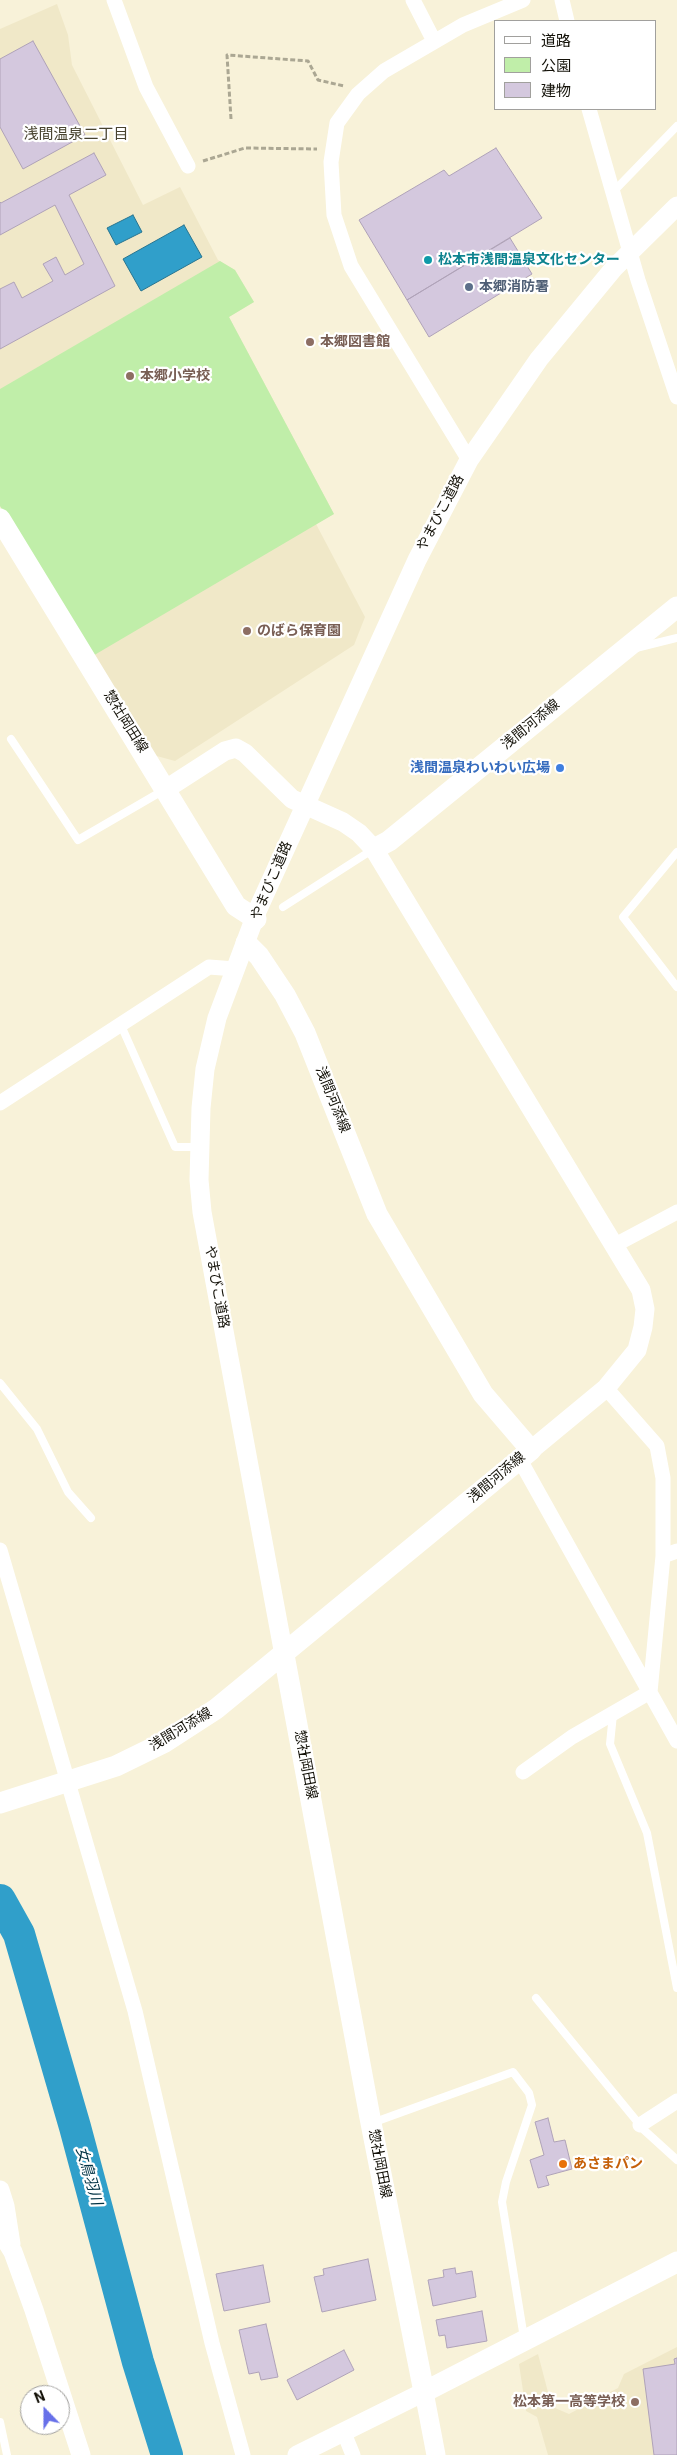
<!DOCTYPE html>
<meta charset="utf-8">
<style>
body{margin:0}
#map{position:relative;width:677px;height:2455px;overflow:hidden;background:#f8f2d9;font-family:Roboto,"Noto Sans JP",sans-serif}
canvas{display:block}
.legend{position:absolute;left:494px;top:20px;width:162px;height:90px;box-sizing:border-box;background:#fff;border:1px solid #a1a09d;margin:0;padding:6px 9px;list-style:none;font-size:15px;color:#141209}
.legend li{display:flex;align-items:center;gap:10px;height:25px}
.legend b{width:25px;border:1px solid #a1a09d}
.north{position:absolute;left:20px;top:2385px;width:50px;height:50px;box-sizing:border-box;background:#fff;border:1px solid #a1a09d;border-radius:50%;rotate:338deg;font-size:14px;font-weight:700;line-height:20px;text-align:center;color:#141209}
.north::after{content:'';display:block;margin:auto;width:18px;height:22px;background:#6770e9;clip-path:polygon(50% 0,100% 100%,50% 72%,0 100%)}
</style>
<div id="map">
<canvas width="677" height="2455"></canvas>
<ul class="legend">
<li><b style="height:6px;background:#fff"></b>道路</li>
<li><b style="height:14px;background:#c0eea9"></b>公園</li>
<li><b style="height:14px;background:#d4c8de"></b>建物</li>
</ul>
<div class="north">N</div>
</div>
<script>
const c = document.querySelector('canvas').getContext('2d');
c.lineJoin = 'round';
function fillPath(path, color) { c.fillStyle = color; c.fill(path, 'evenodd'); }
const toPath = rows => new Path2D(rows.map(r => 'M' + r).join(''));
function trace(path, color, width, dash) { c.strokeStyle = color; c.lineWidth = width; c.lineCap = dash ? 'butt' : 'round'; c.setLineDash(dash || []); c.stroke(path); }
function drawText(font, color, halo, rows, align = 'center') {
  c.font = font + ' Roboto,"Noto Sans JP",sans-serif'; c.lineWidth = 4.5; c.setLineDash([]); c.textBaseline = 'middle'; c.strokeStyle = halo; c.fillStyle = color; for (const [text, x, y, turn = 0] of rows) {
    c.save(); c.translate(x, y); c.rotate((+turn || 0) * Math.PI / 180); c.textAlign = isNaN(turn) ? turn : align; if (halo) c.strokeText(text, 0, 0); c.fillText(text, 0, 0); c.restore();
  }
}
fillPath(toPath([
 [57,4,68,35,72,65,143,205,180,187,218,260,235,270,254,302,229,317,334,514,316,524,365,617,354,645,175,761,153,755,0,506,0,29],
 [677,2347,677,2455,548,2455,537,2417,526,2411,519,2364,538,2354,549,2396,555,2408,569,2414,618,2388,624,2374]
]), '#f0e8c8');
fillPath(toPath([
 [220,261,235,270,254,302,229,317,334,514,91,657,0,506,0,389]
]), '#c0eea9');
const water = toPath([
 [133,215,142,232,116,245,107,228,133,215],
 [184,225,202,257,141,291,123,259,184,225]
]);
fillPath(water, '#309fca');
trace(water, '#287590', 1);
trace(toPath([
 [0,1900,19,1934,75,2127,138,2362,167,2455]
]), '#309fca', 32);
const building = toPath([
 [33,41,85,135,23,169,0,127,0,59,33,41],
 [496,148,542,218,407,300,359,220,444,170,449,176,496,148],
 [94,153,106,175,69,195,115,286,0,349,0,289,14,282,22,298,53,281,43,264,56,257,65,275,84,264,55,205,0,235,0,202,1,203,94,153],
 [510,238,532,274,429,337,407,300,510,238],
 [548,2118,554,2142,565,2140,572,2169,546,2176,549,2185,538,2188,530,2160,544,2155,535,2122,548,2118],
 [368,2259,376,2300,322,2312,314,2277,324,2275,323,2269,368,2259],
 [263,2265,270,2302,224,2311,216,2274,263,2265],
 [455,2268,456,2274,472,2271,476,2297,433,2306,428,2280,444,2277,443,2270,455,2268],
 [482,2311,487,2341,447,2348,445,2335,439,2336,436,2320,482,2311],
 [266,2324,278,2377,261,2380,259,2372,249,2374,239,2330,266,2324],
 [344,2350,354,2370,297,2400,287,2380,344,2350],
 [677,2358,677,2455,654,2455,643,2369,675,2364,674,2359,677,2358]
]);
fillPath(building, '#d4c8de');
trace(building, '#afa2b8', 1);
trace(toPath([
 [231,119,227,55,308,61,318,80,344,86],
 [203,161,245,148,317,149]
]), '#aba793', 3, [5, 2.5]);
trace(toPath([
 [613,192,677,126],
 [636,648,677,638],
 [11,739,78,840,164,790],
 [677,852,623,917,677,987],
 [283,907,372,850],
 [120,1023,175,1147,199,1147],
 [0,1383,37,1429,68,1492,91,1518],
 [613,1714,610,1744,647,1833,677,1988],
 [536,1998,644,2130,677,2160],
 [372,2123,513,2072,529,2093,532,2105,506,2182,502,2202,524,2338],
 [0,2422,7,2455]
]), '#fff', 8);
trace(toPath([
 [114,0,146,87,188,166],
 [413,0,434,41],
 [562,0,567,21],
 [589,109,638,280,677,397],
 [469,460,351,266,334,215,331,162,337,123,358,94,384,71,463,25,523,0],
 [0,1103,209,967,235,969],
 [615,1245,677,1212],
 [520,1460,677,1741],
 [0,1550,135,2011,212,2343,243,2455],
 [663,1556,677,1551],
 [523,1772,572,1737,650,1692,663,1556,663,1478,657,1446,606,1388],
 [640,2125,677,2101],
 [344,2433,353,2455]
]), '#fff', 15);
trace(toPath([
 [166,789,225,751,236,748,245,753,292,799,343,822,359,833,374,849,641,1290,645,1309,643,1327,637,1350,606,1388,531,1450],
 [284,1655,202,1212,199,1180,201,1108,205,1069,217,1018,258,909,417,560,469,460,539,359,614,268,677,206],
 [0,2190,5,2206,11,2244],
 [0,2231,13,2252,34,2310,81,2455],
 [297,2455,424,2392,436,2455]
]), '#fff', 19);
trace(toPath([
 [0,519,236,906,256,919],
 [374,849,389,841,677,607],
 [284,1655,371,2123,424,2392,677,2262],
 [0,1803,116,1766,165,1742,216,1709,531,1450,483,1394,377,1214,305,1033,285,995,259,956,246,943]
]), '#fff', 21);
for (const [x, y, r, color] of [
 [428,260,5,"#0f9aa8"],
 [469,287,5,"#5c6f8a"],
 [310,342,5,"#8d6e63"],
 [130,376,5,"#8d6e63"],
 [247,631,5,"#8d6e63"],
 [560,768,5,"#3f7fe0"],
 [563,2164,5,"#e8710a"],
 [635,2402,5,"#8d6e63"]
]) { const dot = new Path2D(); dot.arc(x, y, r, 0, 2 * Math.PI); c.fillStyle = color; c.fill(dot); trace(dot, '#fff', 2); }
drawText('bold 14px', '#0d838f', '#fff', [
 ["松本市浅間温泉文化センター",438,260]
], 'left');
drawText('bold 14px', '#4e5e75', '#fff', [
 ["本郷消防署",479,287]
], 'left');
drawText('bold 14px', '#785e54', '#fff', [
 ["本郷図書館",320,342],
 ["本郷小学校",140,376],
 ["のばら保育園",257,631],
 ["松本第一高等学校",625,2402,"right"]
], 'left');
drawText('14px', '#141209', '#fff', [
 ["やまびこ道路",441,513,-62],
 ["惣社岡田線",125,722,58],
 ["浅間河添線",531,725,-39],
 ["やまびこ道路",272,881,-67],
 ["浅間河添線",332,1100,68],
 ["やまびこ道路",216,1287,80],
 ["浅間河添線",497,1478,-40],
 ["浅間河添線",181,1730,-31],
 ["惣社岡田線",305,1765,79],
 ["惣社岡田線",379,2164,79]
]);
drawText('bold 14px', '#366cbe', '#fff', [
 ["浅間温泉わいわい広場",550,768]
], 'right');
drawText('bold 14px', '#c56008', '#fff', [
 ["あさまパン",573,2164]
], 'left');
drawText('15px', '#48432f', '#fff', [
 ["浅間温泉二丁目",76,135]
]);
drawText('italic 15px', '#013244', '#fff', [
 ["女鳥羽川",88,2176,74]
]);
</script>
